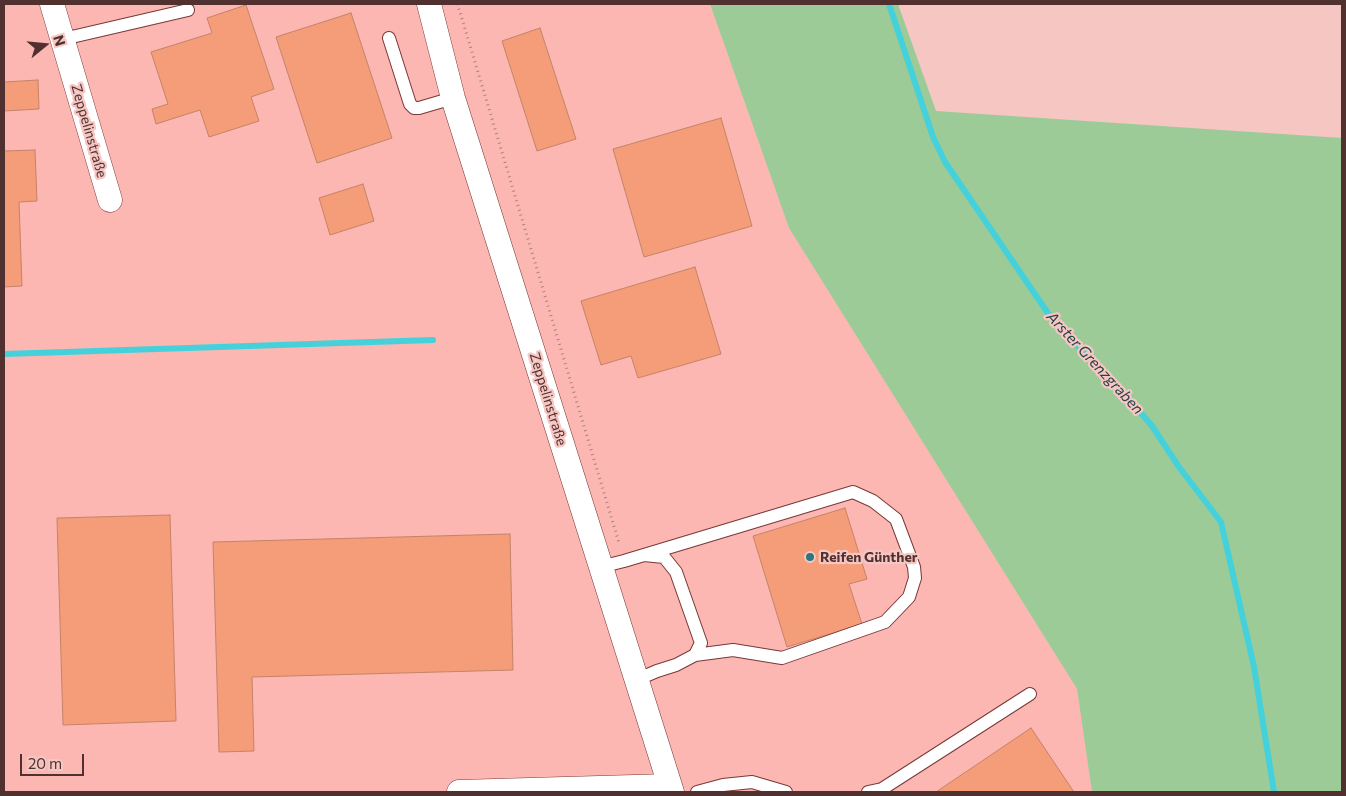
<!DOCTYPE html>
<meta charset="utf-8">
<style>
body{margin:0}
#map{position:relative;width:1346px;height:796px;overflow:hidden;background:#f6c6c3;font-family:Commissioner,sans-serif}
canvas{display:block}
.frame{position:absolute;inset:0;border:5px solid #50312f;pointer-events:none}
.north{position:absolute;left:20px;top:20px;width:50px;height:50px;-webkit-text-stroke:4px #f6c6c3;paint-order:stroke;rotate:73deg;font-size:14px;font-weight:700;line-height:20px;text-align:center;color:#50312f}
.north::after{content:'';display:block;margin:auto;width:18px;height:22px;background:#50312f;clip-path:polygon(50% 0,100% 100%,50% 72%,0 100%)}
.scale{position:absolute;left:20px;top:754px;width:64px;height:22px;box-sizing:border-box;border:2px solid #50312f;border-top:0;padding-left:6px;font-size:15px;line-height:18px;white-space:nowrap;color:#50312f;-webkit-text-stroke:4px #f6c6c3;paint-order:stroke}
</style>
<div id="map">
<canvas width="1346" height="796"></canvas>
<div class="frame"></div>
<div class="north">N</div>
<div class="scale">20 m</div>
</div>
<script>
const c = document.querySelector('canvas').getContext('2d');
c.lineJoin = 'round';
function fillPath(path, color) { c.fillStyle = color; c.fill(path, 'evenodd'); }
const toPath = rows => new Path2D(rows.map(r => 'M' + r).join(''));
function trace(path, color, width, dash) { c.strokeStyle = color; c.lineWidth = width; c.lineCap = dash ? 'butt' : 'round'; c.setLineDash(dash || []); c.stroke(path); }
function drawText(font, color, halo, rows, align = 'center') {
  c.font = font + ' Commissioner,sans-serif'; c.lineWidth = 4.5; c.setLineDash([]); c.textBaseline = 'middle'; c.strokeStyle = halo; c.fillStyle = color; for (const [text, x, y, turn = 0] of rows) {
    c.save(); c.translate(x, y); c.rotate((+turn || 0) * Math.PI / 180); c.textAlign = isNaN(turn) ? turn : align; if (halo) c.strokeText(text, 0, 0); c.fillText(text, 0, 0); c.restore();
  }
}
fillPath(toPath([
 [4,4,710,4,789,228,1077,689,1092,792,4,792]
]), '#fcb7b3');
fillPath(toPath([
 [710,4,898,4,936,111,1342,138,1342,792,1092,792,1077,689,789,228]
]), '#9ccb97');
trace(toPath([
 [889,4,933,137,945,162,1056,325,1114,381,1152,426,1179,467,1221,522,1254,667,1274,792],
 [4,354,433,340]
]), '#45d1db', 6);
const building = toPath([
 [246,5,274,89,251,97,259,121,209,137,200,110,156,124,152,109,168,104,151,52,212,33,207,18,246,5],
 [351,13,392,138,317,163,276,37,351,13],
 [540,28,576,139,537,151,502,41,540,28],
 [38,80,39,109,4,111,4,82,38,80],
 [721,118,752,226,644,257,613,149,721,118],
 [35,150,37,201,19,202,22,286,4,287,4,151,35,150],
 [363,184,374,221,330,235,319,198,363,184],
 [695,267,721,354,638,378,631,356,601,365,581,301,695,267],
 [845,508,867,579,849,584,862,624,787,647,753,536,845,508],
 [170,515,176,721,63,725,57,518,170,515],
 [510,534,513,670,252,677,254,751,219,752,213,542,510,534],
 [1031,728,1074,792,936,792,1031,728]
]);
fillPath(building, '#f59c78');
trace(building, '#c68368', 1);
const service = toPath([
 [389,38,410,104,414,108,419,108,453,98],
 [63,39,188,10],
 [644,555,853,492,873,501,896,519,914,567,915,578,909,597,885,622,782,658,733,650,695,655],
 [600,567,624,561,644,555,664,557,676,572,701,643,695,655,676,665,657,671,636,680],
 [697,792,723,785,752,782,786,792],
 [868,792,882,789,1030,694]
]);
const minor = toPath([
 [52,4,110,200],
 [429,4,453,98,672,792],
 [459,792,669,786]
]);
trace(service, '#793837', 14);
trace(minor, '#793837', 25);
trace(toPath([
 [457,4,460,12,619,543]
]), '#aa827f', 3, [1, 4]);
trace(service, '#fff', 12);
trace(minor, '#fff', 24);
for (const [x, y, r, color] of [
 [810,557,5,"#2d777d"]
]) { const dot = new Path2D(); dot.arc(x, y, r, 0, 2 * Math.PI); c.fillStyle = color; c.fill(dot); trace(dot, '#f6c6c3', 2); }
drawText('14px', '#50312f', '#f6c6c3', [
 ["Zeppelinstraße",89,131,74],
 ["Zeppelinstraße",548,399,73]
]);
drawText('bold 14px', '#50312f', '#f6c6c3', [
 ["Reifen Günther",820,557]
], 'left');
drawText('italic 15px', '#254345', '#f6c6c3', [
 ["Arster Grenzgraben",1095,363,47]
]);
</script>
